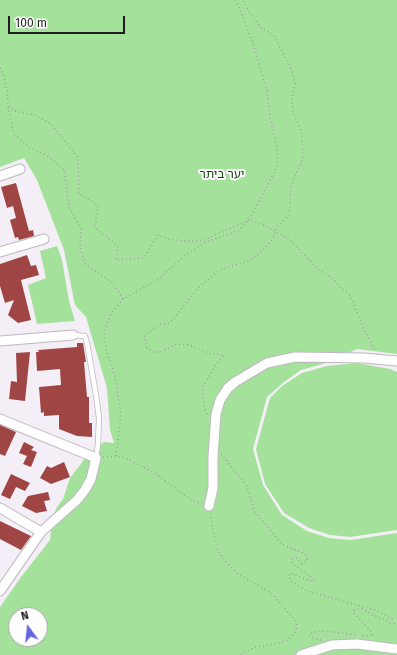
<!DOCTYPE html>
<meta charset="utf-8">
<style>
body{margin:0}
#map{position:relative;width:397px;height:655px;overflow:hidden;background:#f4eff6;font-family:"Fira Sans",sans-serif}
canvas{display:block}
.north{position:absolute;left:8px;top:607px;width:40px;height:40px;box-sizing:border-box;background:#fefefe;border:1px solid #a5a4a5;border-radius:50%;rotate:345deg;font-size:11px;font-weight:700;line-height:16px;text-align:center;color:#1f1d1f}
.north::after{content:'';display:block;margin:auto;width:14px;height:18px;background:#6366df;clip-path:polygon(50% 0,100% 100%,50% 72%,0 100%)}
.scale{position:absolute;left:8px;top:16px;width:117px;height:18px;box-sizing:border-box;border:2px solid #1f1d1f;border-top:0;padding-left:5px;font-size:12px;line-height:14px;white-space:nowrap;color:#1f1d1f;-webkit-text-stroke:3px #fefefe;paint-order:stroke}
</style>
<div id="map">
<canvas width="397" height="655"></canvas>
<div class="north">N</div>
<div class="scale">100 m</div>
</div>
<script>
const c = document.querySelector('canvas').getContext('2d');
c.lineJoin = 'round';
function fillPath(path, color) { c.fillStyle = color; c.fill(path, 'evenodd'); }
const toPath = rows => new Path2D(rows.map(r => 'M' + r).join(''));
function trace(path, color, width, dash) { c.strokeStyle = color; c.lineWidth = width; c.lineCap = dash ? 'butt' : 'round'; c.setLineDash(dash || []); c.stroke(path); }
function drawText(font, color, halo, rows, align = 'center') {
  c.font = font + ' "Fira Sans","Noto Sans Hebrew",sans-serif'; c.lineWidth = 4; c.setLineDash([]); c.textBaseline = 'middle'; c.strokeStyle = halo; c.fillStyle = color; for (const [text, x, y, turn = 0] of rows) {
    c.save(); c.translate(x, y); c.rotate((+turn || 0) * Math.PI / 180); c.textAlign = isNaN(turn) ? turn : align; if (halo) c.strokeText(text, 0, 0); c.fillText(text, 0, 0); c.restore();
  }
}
fillPath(toPath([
 [0,0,397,0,397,354,357,349,326,363,301,370,284,382,267,397,253,449,263,485,282,515,307,531,329,538,350,540,397,533,397,655,0,655,0,607,21,577,50,540,52,519,57,507,63,499,70,478,87,456,104,442,114,443,110,430,107,388,86,317,75,305,64,250,37,180,24,158,0,167],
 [16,615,40,615,40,639,16,639],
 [57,246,62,260,69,301,75,321,37,324,28,285,46,278,40,251],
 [357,363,390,369,397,372,397,530,350,537,330,535,309,528,284,513,265,484,256,449,270,398,282,386,302,373,327,366]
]), '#a4e29b');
fillPath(toPath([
 [16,183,29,231,33,230,34,236,19,240,18,237,15,238,10,220,16,218,13,206,7,208,1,187],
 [27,255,31,266,36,265,39,275,21,280,31,320,18,323,8,315,14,300,5,303,0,286,0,264],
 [77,343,83,343,86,362,84,362,87,397,89,397,89,423,92,423,92,437,77,436,59,429,59,415,44,416,44,412,41,413,39,387,61,385,60,369,37,371,36,352,39,352,38,350,77,347],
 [30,352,25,401,9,399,11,381,17,382,16,353],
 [0,425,16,432,5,456,0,454],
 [24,442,34,447,31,450,37,452,31,467,23,464,27,456,19,453],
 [64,462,70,477,51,484,40,478,47,466,51,468],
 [11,474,30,483,25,491,16,487,10,499,1,495],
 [48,492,50,500,44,501,47,511,36,513,22,506,28,496],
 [0,521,31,536,21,550,0,539]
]), '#9f4645');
const lane = toPath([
 [73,335,85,336,87,343,96,395,99,418,98,444,96,458]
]);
const street = toPath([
 [0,176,20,169],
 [0,252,44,239],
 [0,341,73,335],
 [0,419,96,458,91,479,85,490,77,500,41,532,0,591],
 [209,506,213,488,213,456,216,414,220,400,228,388,235,382,267,363,295,357,364,358,397,361],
 [0,508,41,532],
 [301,655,332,645,357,644,397,649]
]);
trace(lane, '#bdb8bf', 6);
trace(street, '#bdb8bf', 11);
trace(toPath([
 [0,68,3,73,7,91,8,106,15,111,35,115,51,124,78,157,79,193,98,206,95,228,118,246,116,260,144,258,158,235,169,239,183,241,202,241,249,220,264,225,289,239,318,269,334,279,339,286,350,295,364,329,376,352],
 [8,107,14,134,29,147,46,155,64,169,69,207,81,228,80,247,85,264,113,283,123,299],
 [207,414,204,406,202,389,215,366,224,355,208,353,189,345,177,344,161,352,154,352,147,348,144,337,149,332,160,324,170,323,198,288,217,272,228,267,249,261,262,251,273,239,276,228,289,215,291,186,303,158,302,132,293,113,292,99,295,83,290,66,273,34,262,29,248,10,243,0],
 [221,454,246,485,255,512,270,529,281,544,305,554,307,559,302,564,297,558,292,559,292,564,306,573,314,580,310,581,290,573,289,577,291,581,307,591,375,610,392,619,394,623,389,623,383,619,372,615,361,608,354,610,354,613,374,635,362,636],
 [116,456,121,415,115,376,106,349,104,333,111,314,123,299,156,281,187,254,206,242,238,231,249,220,275,171,278,162,277,148,270,116,267,91,254,46,236,0],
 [103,457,116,456,128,459,156,474,191,500,202,504],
 [210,513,216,544,219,553,228,564,238,574,271,593,295,620,297,627,295,633,288,640,279,643,253,648,240,655],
 [321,640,314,639,309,635,312,632,323,631,358,635]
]), '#a19da2', 1.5, [1, 3]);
trace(lane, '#fff', 4.5);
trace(street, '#fff', 9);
drawText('12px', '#1a4414', '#fefefe', [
 ["יער ביתר",222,175]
]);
</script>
